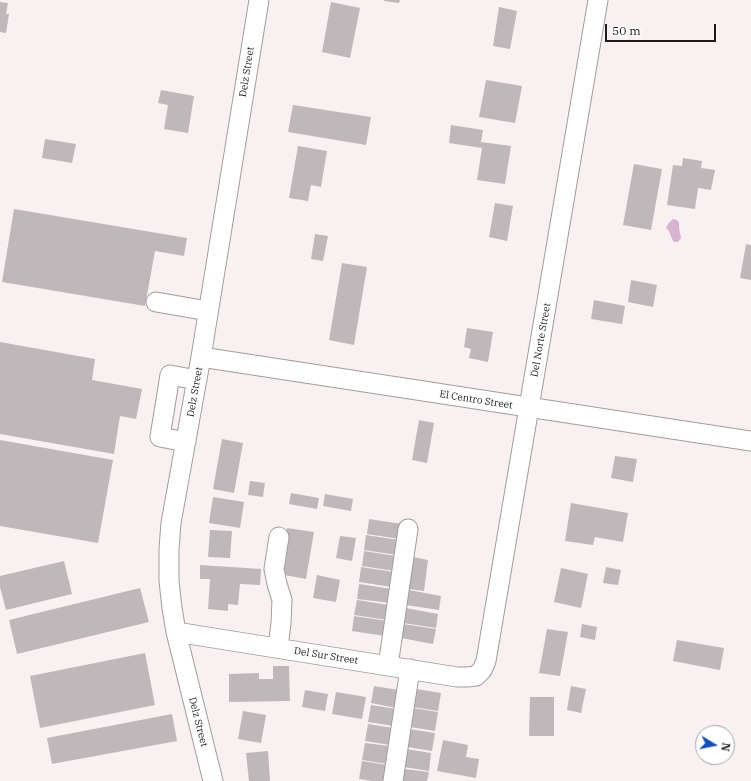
<!DOCTYPE html>
<style>
body{margin:0}
#map{position:relative;width:751px;height:781px;overflow:hidden;background:#f9f1f1;font-family:"IBM Plex Serif",serif}
canvas{display:block}
.north{position:absolute;left:695px;top:725px;width:40px;height:40px;box-sizing:border-box;background:#fff;border:1px solid #a5a4a4;border-radius:50%;rotate:100deg;font-size:11px;font-weight:700;line-height:16px;text-align:center;color:#1e1b1b}
.north::after{content:'';display:block;margin:auto;width:14px;height:18px;background:#1052bd;clip-path:polygon(50% 0,100% 100%,50% 72%,0 100%)}
.scale{position:absolute;left:605px;top:24px;width:111px;height:18px;box-sizing:border-box;border:2px solid #1e1b1b;border-top:0;padding-left:5px;font-size:12px;line-height:14px;white-space:nowrap;color:#1e1b1b;-webkit-text-stroke:3px #fff;paint-order:stroke}
</style>
<div id="map">
<canvas width="751" height="781"></canvas>
<div class="north">N</div>
<div class="scale">50 m</div>
</div>
<script>
const c = document.querySelector('canvas').getContext('2d');
c.lineJoin = 'round';
function fillPath(path, color) { c.fillStyle = color; c.fill(path, 'evenodd'); }
const toPath = rows => new Path2D(rows.map(r => 'M' + r).join(''));
function trace(path, color, width, dash) { c.strokeStyle = color; c.lineWidth = width; c.lineCap = dash ? 'butt' : 'round'; c.setLineDash(dash || []); c.stroke(path); }
function drawText(font, color, halo, rows, align = 'center') {
  c.font = font + ' "IBM Plex Serif",serif'; c.lineWidth = 3; c.setLineDash([]); c.textBaseline = 'middle'; c.strokeStyle = halo; c.fillStyle = color; for (const [text, x, y, turn = 0] of rows) {
    c.save(); c.translate(x, y); c.rotate((+turn || 0) * Math.PI / 180); c.textAlign = isNaN(turn) ? turn : align; if (halo) c.strokeText(text, 0, 0); c.fillText(text, 0, 0); c.restore();
  }
}
fillPath(toPath([
 [673,219,677,220,679,223,679,228,681,238,678,242,675,242,673,241,669,231,666,228,669,223]
]), '#d7b3cf');
fillPath(toPath([
 [384,0,400,0,399,3,384,1],
 [0,2,8,3,6,14,9,14,6,33,0,32],
 [331,2,360,8,350,58,322,52],
 [499,7,517,11,510,49,493,46],
 [486,80,522,86,515,123,479,117],
 [161,90,194,96,188,133,164,129,168,105,158,103],
 [293,105,371,117,366,145,288,132],
 [451,125,483,130,481,142,511,146,505,184,477,180,482,148,449,143],
 [45,139,76,144,72,163,42,158],
 [298,146,327,151,321,187,311,185,308,201,289,198],
 [683,158,702,161,701,168,715,170,711,190,698,188,695,209,667,205,673,165,682,166],
 [634,164,662,169,651,230,623,225],
 [495,203,513,206,507,241,489,237],
 [14,209,187,238,184,256,155,251,145,306,2,282],
 [315,234,328,236,323,261,311,259],
 [746,244,751,245,751,280,740,278],
 [342,263,367,267,354,345,329,340],
 [631,280,657,285,653,307,628,302],
 [594,300,625,306,622,324,591,319],
 [467,328,493,332,488,362,469,358,471,349,464,347],
 [0,342,95,359,92,380,142,389,136,419,120,416,114,454,0,434],
 [419,420,434,423,427,463,412,460],
 [222,439,243,443,234,493,213,489],
 [0,440,113,460,98,543,0,526],
 [615,456,637,459,633,482,611,478],
 [250,481,265,483,263,497,248,495],
 [291,493,319,498,317,509,289,504],
 [325,494,353,499,351,511,323,506],
 [213,497,244,502,240,528,209,523],
 [571,503,628,513,623,542,595,537,593,545,565,541],
 [369,519,402,524,400,539,367,534],
 [287,528,314,532,306,579,279,574],
 [210,530,232,531,230,558,208,557],
 [366,535,399,540,397,555,364,550],
 [340,536,356,538,352,561,336,558],
 [364,551,396,556,394,571,362,566],
 [413,557,428,560,424,591,408,589],
 [64,561,72,594,6,610,0,587,0,576],
 [200,565,261,569,260,585,240,584,238,605,228,604,228,611,208,609,210,579,200,579],
 [361,567,394,572,392,587,359,582],
 [606,567,621,570,618,585,603,583],
 [561,568,588,574,581,608,554,602],
 [317,575,340,580,336,602,313,598],
 [359,584,392,589,390,603,357,599],
 [140,588,149,622,17,654,9,620],
 [409,590,441,596,439,610,406,605],
 [357,600,389,605,387,620,354,615],
 [406,608,438,614,436,628,403,623],
 [354,616,387,621,385,636,352,631],
 [403,624,436,629,433,644,401,638],
 [582,624,597,627,595,640,580,637],
 [547,629,568,632,560,676,539,673],
 [677,640,724,648,720,670,673,661],
 [145,653,155,705,40,728,30,676],
 [273,666,289,666,290,701,229,702,229,674,259,673,259,679,273,679],
 [374,686,399,690,396,708,371,703],
 [571,686,586,689,581,713,567,710],
 [416,689,441,693,438,711,413,707],
 [305,690,328,694,325,711,302,707],
 [336,692,366,697,362,719,332,714],
 [530,697,554,697,554,736,529,736],
 [371,705,396,709,394,726,368,722],
 [413,708,438,712,435,731,410,727],
 [243,711,266,715,261,743,238,739],
 [172,714,177,741,52,764,47,738],
 [368,724,393,728,390,745,365,741],
 [409,729,435,733,432,751,407,747],
 [443,740,468,745,466,757,479,759,476,778,437,771],
 [365,743,390,746,387,764,362,760],
 [406,749,431,753,429,771,404,767],
 [268,751,270,781,249,781,246,753],
 [362,761,387,765,384,781,372,781,359,779],
 [404,769,429,772,427,781,402,781]
]), '#beb8ba');
const minor = toPath([
 [156,302,208,311],
 [201,357,751,441],
 [186,442,160,437,170,375,197,380],
 [176,632,457,677,467,677,476,676,482,670,486,661,598,0],
 [278,648,281,623,282,600,277,584,274,569,279,537],
 [388,666,408,529],
 [213,781,176,632,172,608,169,581,169,549,171,523,201,357,259,0],
 [393,781,410,669]
]);
trace(minor, '#a29c9b', 21);
trace(minor, '#fff', 19);
drawText('10px', '#1e1b1b', '#fff', [
 ["Delz Street",247,72,-81],
 ["Del Norte Street",541,340,-80],
 ["Delz Street",195,392,-80],
 ["El Centro Street",476,400,9],
 ["Del Sur Street",326,656,9],
 ["Delz Street",198,722,76]
]);
</script>
